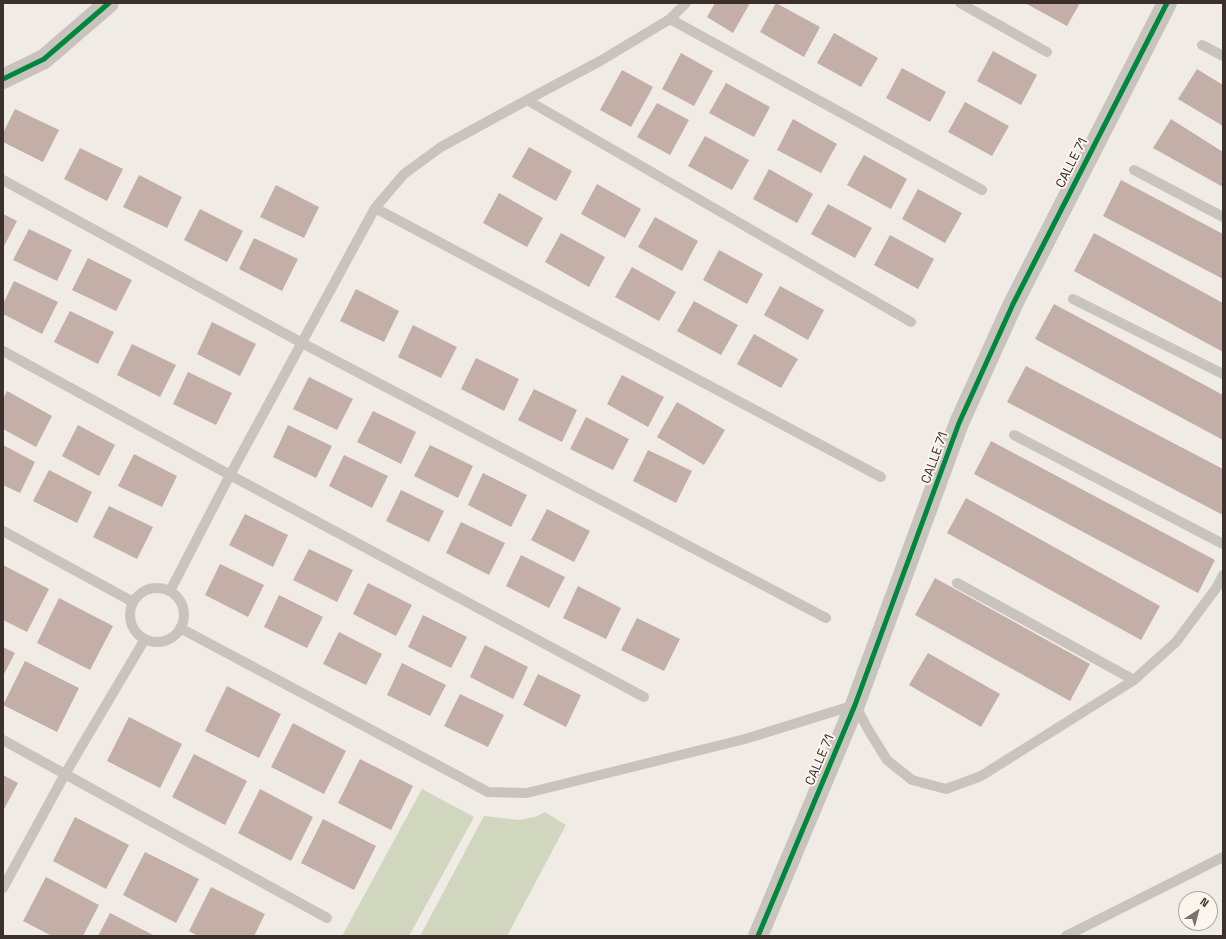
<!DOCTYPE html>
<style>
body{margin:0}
#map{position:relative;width:1226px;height:939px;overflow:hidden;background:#f0ebe5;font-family:"Space Grotesk",sans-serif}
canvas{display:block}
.frame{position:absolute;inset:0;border:4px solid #3b302b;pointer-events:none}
.north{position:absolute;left:1178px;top:891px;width:40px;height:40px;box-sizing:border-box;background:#fbf5ee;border:1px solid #aea6a0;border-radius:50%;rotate:36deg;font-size:11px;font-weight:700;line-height:16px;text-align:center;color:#3b302b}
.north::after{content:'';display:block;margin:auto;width:14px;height:18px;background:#7a716c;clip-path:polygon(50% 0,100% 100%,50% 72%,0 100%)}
</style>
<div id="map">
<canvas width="1226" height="939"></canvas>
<div class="frame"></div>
<div class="north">N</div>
</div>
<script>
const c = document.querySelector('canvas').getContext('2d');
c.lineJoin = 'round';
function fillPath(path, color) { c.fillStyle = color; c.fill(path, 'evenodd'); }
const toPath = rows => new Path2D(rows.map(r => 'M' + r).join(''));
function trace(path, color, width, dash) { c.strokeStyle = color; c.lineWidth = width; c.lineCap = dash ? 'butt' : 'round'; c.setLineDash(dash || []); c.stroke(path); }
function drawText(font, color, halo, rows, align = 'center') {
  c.font = font + ' "Space Grotesk",sans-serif'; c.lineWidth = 4; c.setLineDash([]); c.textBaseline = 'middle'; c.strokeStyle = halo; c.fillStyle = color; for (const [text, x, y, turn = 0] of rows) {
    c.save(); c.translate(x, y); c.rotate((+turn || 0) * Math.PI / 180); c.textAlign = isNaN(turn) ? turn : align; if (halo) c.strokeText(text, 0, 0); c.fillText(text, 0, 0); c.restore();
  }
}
fillPath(toPath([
 [422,789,474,817,409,936,342,936],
 [545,812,566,825,507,936,420,936,484,816,518,820,535,817]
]), '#d1d6bf');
fillPath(toPath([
 [715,3,750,3,733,33,707,17],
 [776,3,820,27,804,57,760,32],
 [1025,3,1080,3,1067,26],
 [834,33,878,58,861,87,817,63],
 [993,51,1037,75,1021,105,977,81],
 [681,53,713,71,694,106,662,89],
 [902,68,946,92,930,122,886,98],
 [1197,69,1223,85,1223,126,1178,99],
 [622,70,653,87,631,127,600,110],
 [726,83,770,107,754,137,709,113],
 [965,102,1009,126,992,156,948,132],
 [657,103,689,120,670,155,637,137],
 [15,109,59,130,43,162,3,142,3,133],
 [793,119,837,144,821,173,777,150],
 [1171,119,1223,152,1223,187,1153,148],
 [705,136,749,160,732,190,688,166],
 [529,147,572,171,556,201,512,177],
 [80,148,123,169,107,201,64,179],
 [864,155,907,179,891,209,847,185],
 [769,169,813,194,797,223,753,199],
 [139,175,182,197,167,228,123,207],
 [1121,180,1223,234,1223,279,1103,216],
 [597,184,641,209,625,238,581,214],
 [276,185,319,207,304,238,260,217],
 [918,189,962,213,945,243,902,219],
 [499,193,543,218,527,247,483,223],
 [828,204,872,228,855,258,811,234],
 [200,209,243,231,227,262,184,240],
 [3,214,17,221,3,248],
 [655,217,698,241,682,271,638,247],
 [29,229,72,250,57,281,13,260],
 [561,233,605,257,589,287,545,262],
 [1094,233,1223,303,1223,352,1074,271],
 [890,235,934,259,918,289,874,265],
 [254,238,298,259,282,291,239,269],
 [719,250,763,274,747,304,703,280],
 [88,258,132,280,116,311,72,290],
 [632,267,676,292,659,321,615,297],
 [14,281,58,302,42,334,3,314,3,304],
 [780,286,824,310,808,340,764,315],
 [356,289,399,311,384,342,340,321],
 [694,301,738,325,721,355,677,331],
 [1054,304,1223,395,1223,440,1035,339],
 [70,311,114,332,98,364,54,342],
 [212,322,256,344,240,376,197,354],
 [413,325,457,347,441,378,398,357],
 [754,334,798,359,781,388,737,364],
 [132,344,176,365,160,397,117,375],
 [476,358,519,379,504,411,461,389],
 [1026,366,1223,469,1223,515,1007,402],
 [188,372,232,393,216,425,173,404],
 [622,375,664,397,648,427,607,404],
 [309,377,353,399,337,430,293,409],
 [534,389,577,410,562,442,518,420],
 [7,391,52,416,36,447,3,429,3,399],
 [677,402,725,430,704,465,657,437],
 [373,411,416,432,401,464,357,442],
 [586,417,629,439,613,470,570,449],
 [78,425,115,445,99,476,62,456],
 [288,425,332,446,316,478,273,457],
 [991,441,1215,560,1198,593,974,474],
 [3,445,35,462,20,493,3,485],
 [430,445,473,466,458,498,414,476],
 [648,450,692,471,676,503,633,481],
 [134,454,177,476,162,507,118,486],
 [344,455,388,476,372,508,329,486],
 [49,470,92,492,77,523,33,501],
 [483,473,527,495,511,527,468,505],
 [401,490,444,511,429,542,386,521],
 [966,498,1160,606,1141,640,947,533],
 [109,506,153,527,137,559,93,537],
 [547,509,590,531,574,562,531,540],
 [245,514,288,535,273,567,229,545],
 [461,522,505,543,489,575,446,553],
 [309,549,353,570,337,602,293,580],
 [521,555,565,577,549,608,506,586],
 [220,564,264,585,248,617,205,595],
 [3,565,49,589,27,632,3,620],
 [935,578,1090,664,1070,701,915,615],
 [368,583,412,605,396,636,353,614],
 [578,586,621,608,606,639,563,618],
 [279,595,323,617,307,648,264,627],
 [59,598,113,626,90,670,37,643],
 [423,615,467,637,451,668,408,647],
 [637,618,680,639,664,671,621,650],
 [339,632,382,654,366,685,323,664],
 [485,645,528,667,513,699,470,677],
 [3,647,15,653,3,676],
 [928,653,1000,694,981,727,909,685],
 [25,661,79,688,57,732,3,705],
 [402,663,446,685,430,716,387,695],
 [538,674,581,695,566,727,523,705],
 [227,686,281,714,259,758,205,731],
 [460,694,504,715,488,747,444,726],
 [129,717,182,744,160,788,107,761],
 [293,723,346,751,324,794,271,767],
 [194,754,247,781,225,825,172,797],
 [360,759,413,786,391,830,338,803],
 [3,775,18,783,3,811],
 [260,789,313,817,291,861,238,833],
 [75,817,129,845,106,889,53,861],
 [323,819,376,846,354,890,301,863],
 [145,852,199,879,176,923,123,895],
 [46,877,99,905,83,936,52,936,23,921],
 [211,887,265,914,254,936,198,936,189,931],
 [110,913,155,936,98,936]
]), '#c3afa7');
trace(toPath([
 [960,3,1047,52],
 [670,19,982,190],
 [1202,45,1223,56],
 [527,100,911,322],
 [1134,170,1223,217],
 [3,180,302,343,826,618],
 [375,208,881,477],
 [1073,299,1223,374],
 [3,351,230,475,644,697],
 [1014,435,1223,544],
 [3,531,133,602],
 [957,583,1134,680],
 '130 615a27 27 0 1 1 54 0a27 27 0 1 1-54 0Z',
 [170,591,230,475,375,208,404,174,441,147,527,100,602,60,670,19,686,3],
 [180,628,488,792,527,793,745,739,855,705,869,731,887,760,912,780,946,789,981,776,1134,680,1176,642,1217,587,1223,575],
 [3,740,327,918],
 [3,888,65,774,145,639],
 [1066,936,1223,857]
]), '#c9c3be', 10);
trace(toPath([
 [3,79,44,59,109,3],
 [758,936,855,705,959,423,1013,304,1167,3]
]), '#c9c3be', 20);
trace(toPath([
 [3,79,44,59,109,3],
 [758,936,855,705,959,423,1013,304,1167,3]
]), '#00873e', 5);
drawText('13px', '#3b302b', '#fbf5ee', [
 ["CALLE 71",1072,163,-63],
 ["CALLE 71",935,458,-70],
 ["CALLE 71",820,760,-67]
]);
</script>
